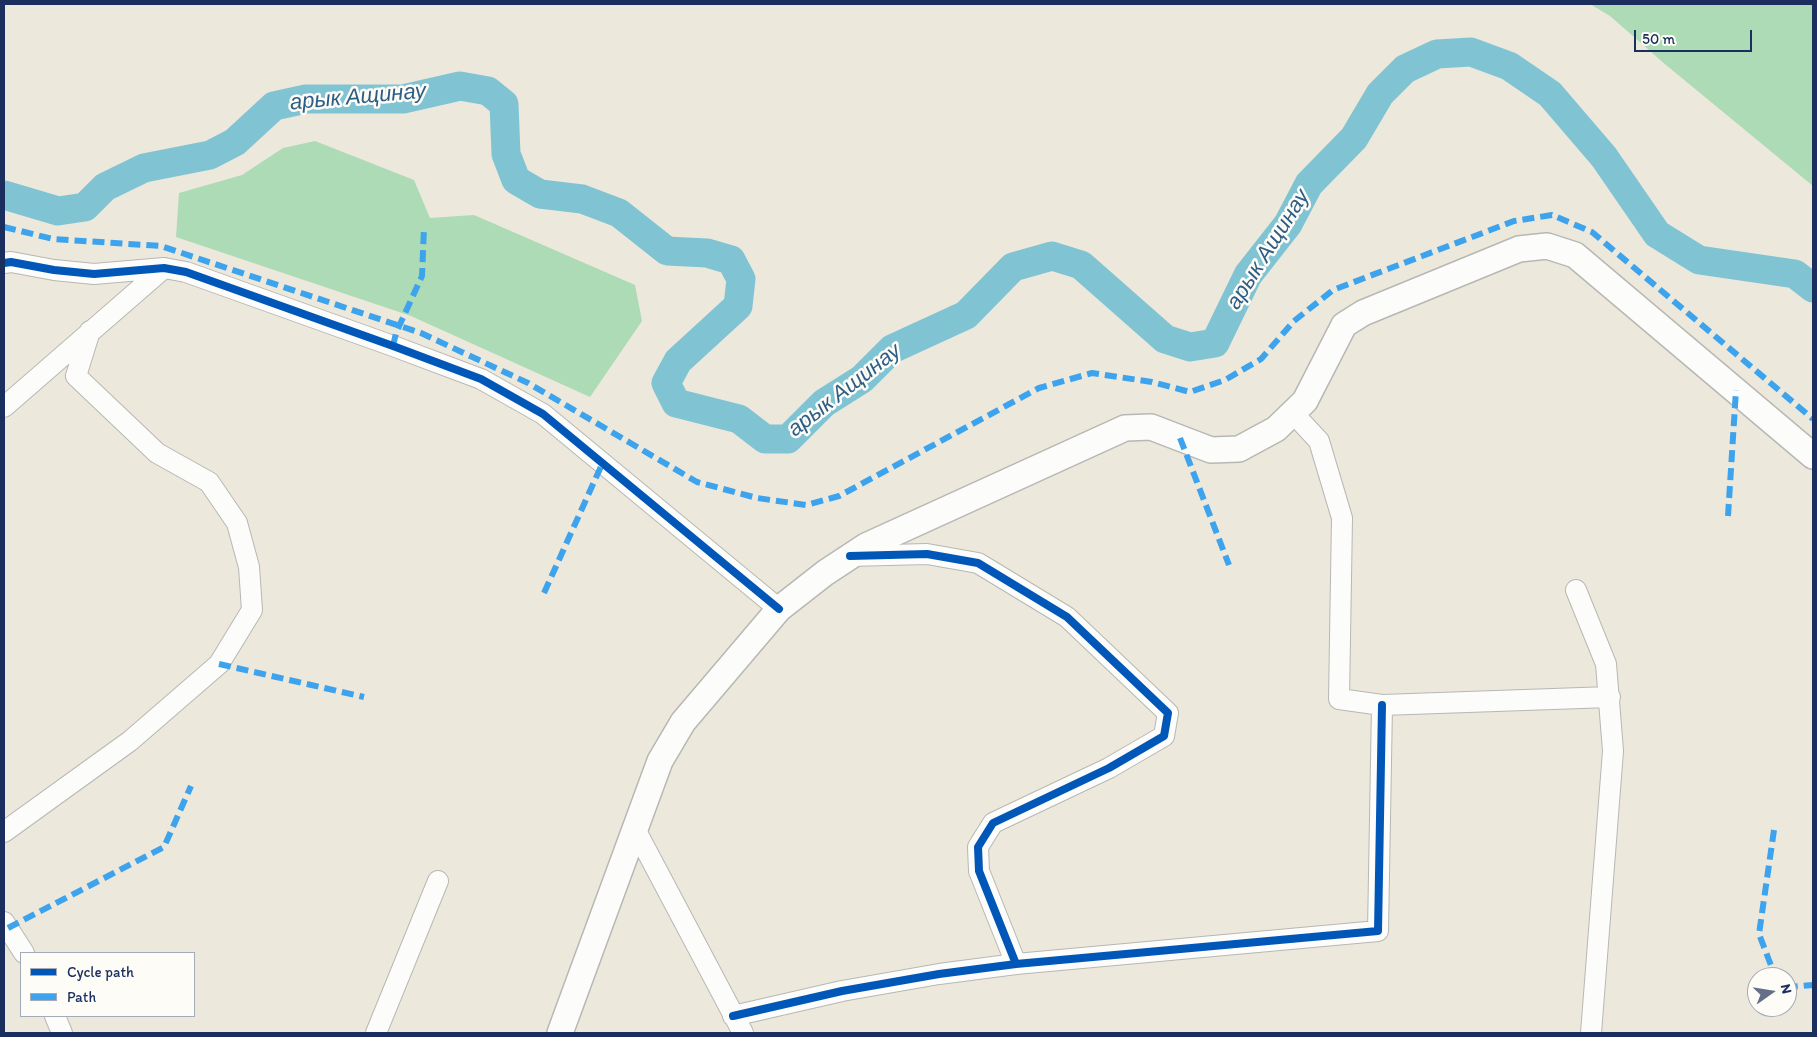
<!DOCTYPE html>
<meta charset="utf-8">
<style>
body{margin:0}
#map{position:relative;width:1817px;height:1037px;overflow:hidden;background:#ece8dc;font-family:Itim,sans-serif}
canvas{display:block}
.frame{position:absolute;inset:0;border:5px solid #1b2f5e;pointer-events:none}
.legend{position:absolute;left:20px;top:952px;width:175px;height:65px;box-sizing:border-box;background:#fdfcf7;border:1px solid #a3aaba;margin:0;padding:6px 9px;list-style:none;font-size:15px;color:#1b2f5e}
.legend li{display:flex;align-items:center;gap:10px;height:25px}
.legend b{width:25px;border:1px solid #a3aaba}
.north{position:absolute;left:1747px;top:967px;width:50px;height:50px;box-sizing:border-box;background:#fdfcf7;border:1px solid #a3aaba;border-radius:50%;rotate:77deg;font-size:14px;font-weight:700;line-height:20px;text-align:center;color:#1b2f5e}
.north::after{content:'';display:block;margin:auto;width:18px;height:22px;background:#64708a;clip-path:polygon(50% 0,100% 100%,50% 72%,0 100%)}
.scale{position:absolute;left:1634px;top:30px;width:118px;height:22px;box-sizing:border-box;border:2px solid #1b2f5e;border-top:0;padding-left:6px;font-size:15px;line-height:18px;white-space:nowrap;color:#1b2f5e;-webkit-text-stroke:4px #fdfcf7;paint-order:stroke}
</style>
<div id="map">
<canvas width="1817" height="1037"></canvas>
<div class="frame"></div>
<ul class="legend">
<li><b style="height:6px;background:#0057b8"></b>Cycle path</li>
<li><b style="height:6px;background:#3da3ed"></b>Path</li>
</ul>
<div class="north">N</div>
<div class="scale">50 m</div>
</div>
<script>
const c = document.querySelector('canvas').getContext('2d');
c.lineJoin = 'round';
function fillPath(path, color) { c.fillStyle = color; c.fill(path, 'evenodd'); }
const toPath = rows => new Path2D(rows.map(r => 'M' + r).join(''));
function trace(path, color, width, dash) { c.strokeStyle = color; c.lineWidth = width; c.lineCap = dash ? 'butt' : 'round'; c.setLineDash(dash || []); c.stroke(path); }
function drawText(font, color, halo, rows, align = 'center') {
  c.font = font + ' Itim,sans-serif'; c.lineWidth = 5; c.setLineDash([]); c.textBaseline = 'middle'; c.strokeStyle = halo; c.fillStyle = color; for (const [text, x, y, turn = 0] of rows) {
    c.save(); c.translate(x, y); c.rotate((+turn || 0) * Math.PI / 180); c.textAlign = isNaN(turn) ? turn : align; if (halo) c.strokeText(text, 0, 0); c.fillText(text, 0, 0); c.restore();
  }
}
fillPath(toPath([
 [1590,4,1813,4,1813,186,1666,65,1610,16],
 [315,141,414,180,430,218,474,215,635,285,642,321,590,397,411,316,176,237,179,193,242,175,283,148]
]), '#addbb5');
trace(toPath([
 [4,195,58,211,85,207,105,187,144,168,210,155,235,142,274,106,306,99,403,99,460,86,488,91,504,104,506,154,516,180,540,194,582,199,619,213,667,251,707,253,731,260,741,279,738,306,678,361,666,383,676,403,739,419,765,439,788,439,824,403,862,379,892,349,966,315,1013,267,1052,256,1081,265,1165,339,1190,347,1215,343,1248,275,1288,224,1309,184,1354,138,1380,94,1405,69,1437,54,1471,52,1509,66,1550,94,1604,157,1657,234,1699,260,1795,274,1813,288]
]), '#80c4d4', 29);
const minor = toPath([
 [4,263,11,262,54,270,94,274,164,268,186,272,393,346,481,379,543,414,779,609],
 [4,407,164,268],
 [1293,413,1319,441,1342,518,1339,699,1382,705,1610,697],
 [850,556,927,554,978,563,1067,617,1168,713,1164,736,1109,768,993,823,978,847,979,871,1016,964],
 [1576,590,1606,664,1613,751,1591,1033],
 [635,829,743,1033],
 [4,832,130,741,219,664,252,610,249,567,237,523,209,482,157,453,76,376,90,331],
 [4,922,24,953],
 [55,1016,62,1033],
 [733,1016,842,991,939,974,1016,964,1378,931,1382,705],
 [376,1033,438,881]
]);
const major = toPath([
 [560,1033,660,761,683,722,779,609,825,573,866,546,1125,428,1151,427,1211,450,1239,449,1276,429,1305,401,1344,325,1363,313,1519,249,1547,246,1575,255,1813,456]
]);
trace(minor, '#b7b7b4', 22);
trace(major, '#b7b7b4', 28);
trace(minor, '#fcfcfa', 20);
trace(major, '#fcfcfa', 25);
trace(toPath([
 [4,227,53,239,161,246,421,333,528,383,697,482,757,498,806,505,839,496,1039,388,1092,373,1152,382,1190,392,1225,380,1261,359,1294,321,1333,290,1514,221,1552,215,1592,232,1813,419],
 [393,346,396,333,422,276,424,227],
 [1180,438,1229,565],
 [1728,516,1736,390],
 [544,593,603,462],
 [219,664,364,697],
 [1774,830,1759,934,1772,968,1781,977],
 [8,928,164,847,191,786],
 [1787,984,1790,987,1813,985]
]), '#3da3ed', 6, [12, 6]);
trace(toPath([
 [4,263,11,262,54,270,94,274,164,268,186,272,393,346,481,379,543,414,779,609],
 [850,556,927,554,978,563,1067,617,1168,713,1164,736,1109,768,993,823,978,847,979,871,1016,964],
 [733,1016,842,991,939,974,1016,964,1378,931,1382,705]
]), '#0057b8', 8);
drawText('italic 22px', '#2e5e86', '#fdfcf7', [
 ["арык Ащинау",358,98,-5],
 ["арык Ащинау",1269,250,-58],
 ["арык Ащинау",845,391,-38]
]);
</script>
